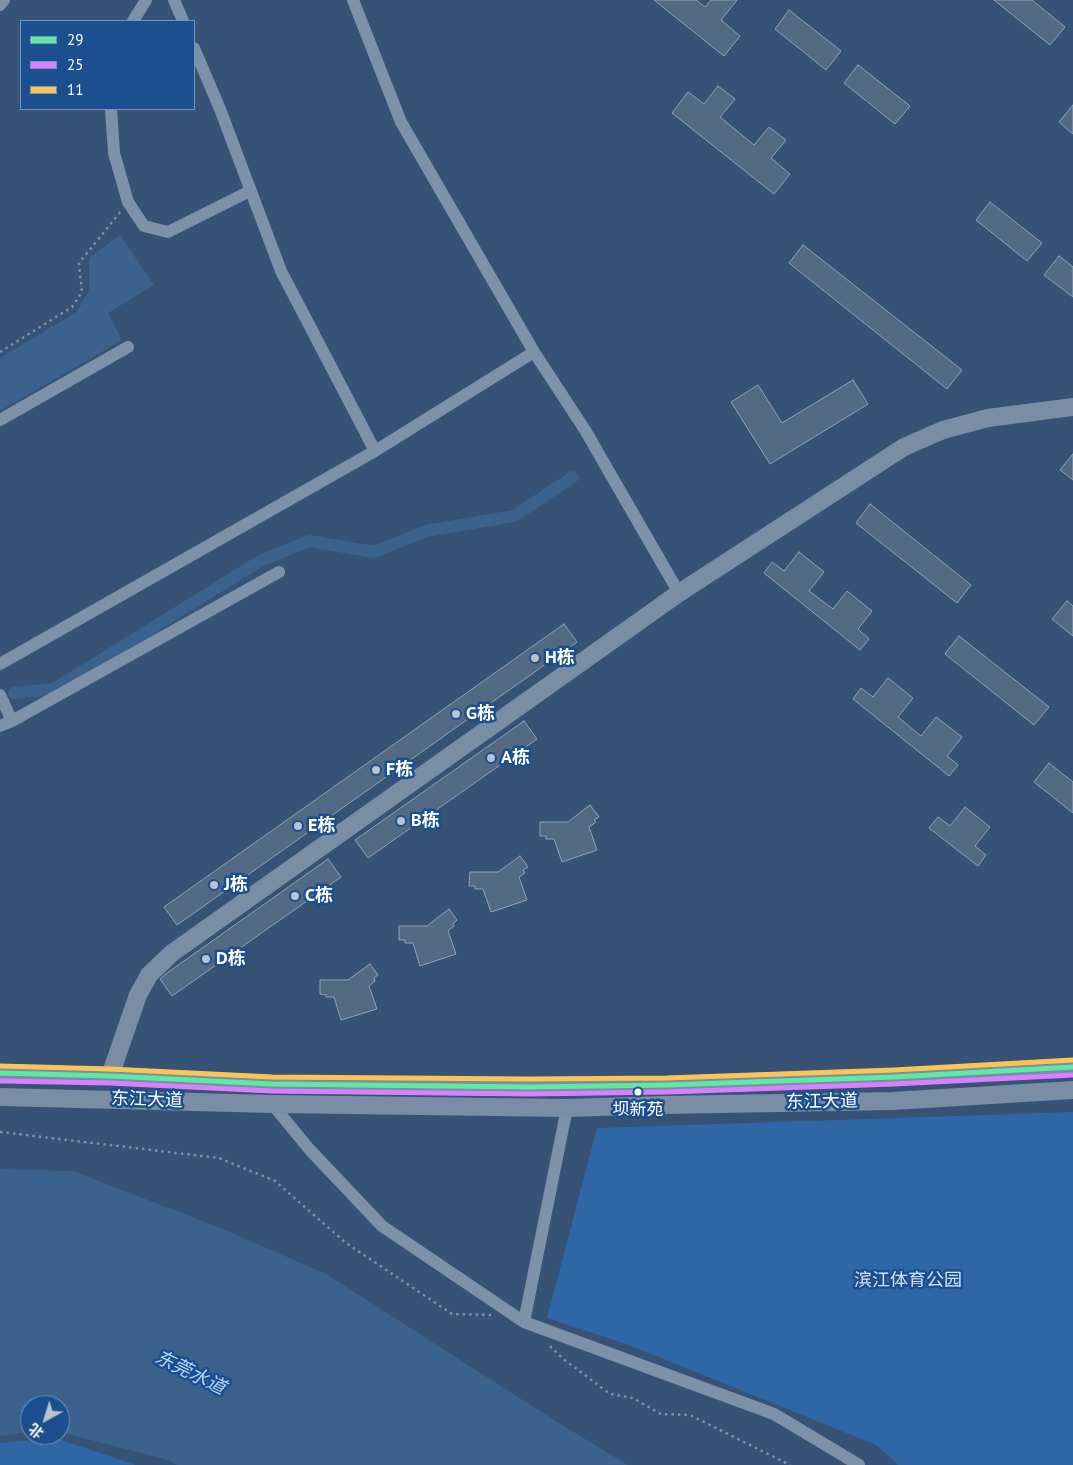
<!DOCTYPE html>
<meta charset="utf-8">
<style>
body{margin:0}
#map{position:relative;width:1073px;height:1465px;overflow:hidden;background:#365274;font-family:"PT Sans","Noto Sans SC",sans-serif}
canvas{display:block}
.legend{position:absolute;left:20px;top:20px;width:175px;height:90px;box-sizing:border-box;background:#1b4f8f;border:1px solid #7695bc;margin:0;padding:6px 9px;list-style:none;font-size:15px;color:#fff}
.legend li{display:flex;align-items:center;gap:10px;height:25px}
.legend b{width:25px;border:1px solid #7695bc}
.north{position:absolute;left:20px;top:1395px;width:50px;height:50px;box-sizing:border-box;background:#1b4f8f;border:1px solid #7695bc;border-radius:50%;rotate:219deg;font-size:14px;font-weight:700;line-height:20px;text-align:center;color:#fff}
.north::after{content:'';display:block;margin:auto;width:18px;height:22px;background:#b9c2ce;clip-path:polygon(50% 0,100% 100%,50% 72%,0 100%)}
</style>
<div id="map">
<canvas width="1073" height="1465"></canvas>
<ul class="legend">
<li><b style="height:6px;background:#60e9a3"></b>29</li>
<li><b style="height:6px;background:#d880ff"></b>25</li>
<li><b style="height:6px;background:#fcc553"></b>11</li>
</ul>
<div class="north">北</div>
</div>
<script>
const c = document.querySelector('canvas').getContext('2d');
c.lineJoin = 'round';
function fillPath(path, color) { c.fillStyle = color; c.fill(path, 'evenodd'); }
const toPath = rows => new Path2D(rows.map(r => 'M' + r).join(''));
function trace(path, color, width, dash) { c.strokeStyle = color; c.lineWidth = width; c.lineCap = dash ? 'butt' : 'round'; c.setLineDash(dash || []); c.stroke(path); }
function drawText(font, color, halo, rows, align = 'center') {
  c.font = font + ' "PT Sans","Noto Sans SC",sans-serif'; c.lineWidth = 5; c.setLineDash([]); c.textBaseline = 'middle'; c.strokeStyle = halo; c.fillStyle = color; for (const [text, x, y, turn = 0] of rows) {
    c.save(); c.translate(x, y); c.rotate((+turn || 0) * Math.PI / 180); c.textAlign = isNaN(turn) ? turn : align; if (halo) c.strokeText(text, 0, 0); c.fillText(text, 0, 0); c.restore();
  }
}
fillPath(toPath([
 [1073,1112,1073,1465,898,1465,876,1445,629,1345,547,1318,597,1128],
 [55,1438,136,1465,0,1465,0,1443]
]), '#2f66a5');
fillPath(toPath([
 [120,235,154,285,108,313,122,340,0,411,0,358,77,312,89,290,89,258],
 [0,1169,73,1171,223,1229,326,1274,554,1420,628,1465,177,1465,168,1460,60,1432,60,1405,30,1405,30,1432,0,1436]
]), '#3b618d');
trace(toPath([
 [14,693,54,689,260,561,309,541,374,552,426,531,514,516,573,477]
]), '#3b618d', 12);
const building = toPath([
 [654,0,696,0,705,7,711,0,737,0,721,20,740,36,724,56,654,0],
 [994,0,1032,0,1065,27,1050,45,994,0],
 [789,10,841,51,826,70,775,29,789,10],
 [858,65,910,106,895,124,844,83,858,65],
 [718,86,735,99,720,117,754,145,769,127,786,140,771,158,790,174,774,194,672,113,688,92,704,104,718,86],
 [1073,105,1073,134,1059,122,1073,105],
 [990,202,1042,243,1027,261,976,220,990,202],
 [803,245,962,370,947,389,789,263,803,245],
 [1059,256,1073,267,1073,297,1044,275,1059,256],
 [853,380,868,404,770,464,731,402,758,385,782,423,853,380],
 [1073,454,1073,480,1060,470,1073,454],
 [870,504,971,585,957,603,856,523,870,504],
 [799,552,824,572,809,591,833,609,847,591,872,611,858,629,869,639,860,650,764,573,772,562,784,571,799,552],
 [1067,601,1073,606,1073,636,1052,619,1067,601],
 [564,624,577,642,177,925,164,907,564,624],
 [959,636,1049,707,1034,725,945,654,959,636],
 [888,678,913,698,898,717,921,736,936,717,962,737,947,756,958,765,949,776,853,699,861,688,873,697,888,678],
 [524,721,537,739,368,858,355,840,524,721],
 [1049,763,1073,782,1073,813,1034,782,1049,763],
 [590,805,599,817,594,820,596,822,589,827,597,850,562,862,554,839,546,839,546,836,540,836,540,822,568,822,590,805],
 [965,807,990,827,975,846,986,855,978,866,929,828,938,817,950,826,965,807],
 [520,856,528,867,523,870,525,873,519,877,527,900,491,912,483,889,475,889,475,886,469,886,470,872,498,872,520,856],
 [328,859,341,877,172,996,160,979,167,973,328,859],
 [449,909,457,920,453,924,454,926,448,931,456,954,420,966,413,943,405,943,405,940,399,940,399,926,427,926,449,909],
 [370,964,378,975,374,978,375,981,369,986,377,1009,341,1020,334,997,326,997,326,995,320,994,320,980,348,980,370,964]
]);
fillPath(building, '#526984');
trace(building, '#92a2b6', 1);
trace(toPath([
 [0,352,72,307,82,292,79,263,121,211],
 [0,1132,219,1158,275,1181,346,1243,452,1314,492,1315],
 [550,1346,562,1358,610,1394,633,1398,661,1414,690,1415,790,1465]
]), '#7d92a8', 2.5, [2.5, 4]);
trace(toPath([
 [174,0,183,21],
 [353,0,401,122,534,352,585,430,679,593],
 [0,5,4,0],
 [133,21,146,0],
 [194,48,220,109,281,271,375,451],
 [111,109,114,153,128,202,144,226,168,232,250,191],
 [0,420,128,347],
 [0,664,375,451,534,352],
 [0,695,12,721],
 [0,726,12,721,279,572],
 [272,1104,310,1150,382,1226,524,1322,774,1414,859,1465],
 [524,1322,567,1108]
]), '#7d92a8', 12);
trace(toPath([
 [0,1073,110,1076,272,1084,529,1087,667,1085,894,1077,1073,1067],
 [110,1076,138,995,149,975,172,953,679,593,904,447,943,430,988,418,1073,407],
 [0,1097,272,1104,567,1108,664,1105,893,1101,1073,1090]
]), '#798da4', 18);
trace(toPath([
 [0,1073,110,1076,272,1084,529,1087,667,1085,894,1077,1073,1067]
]), '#60e9a3', 5);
trace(toPath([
 [0,1081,110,1083,272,1091,529,1094,667,1092,894,1084,1073,1075]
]), '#d880ff', 5);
trace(toPath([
 [0,1066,110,1069,272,1077,529,1079,667,1078,894,1070,1073,1060]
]), '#fcc553', 5);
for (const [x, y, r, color] of [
 [535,658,5,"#b9c2ce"],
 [456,714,5,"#b9c2ce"],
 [491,758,5,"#b9c2ce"],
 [376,770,5,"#b9c2ce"],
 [401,821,5,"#b9c2ce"],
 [298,826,5,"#b9c2ce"],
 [214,885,5,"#b9c2ce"],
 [295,896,5,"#b9c2ce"],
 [206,959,5,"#b9c2ce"],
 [638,1092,4.5,"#fff"]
]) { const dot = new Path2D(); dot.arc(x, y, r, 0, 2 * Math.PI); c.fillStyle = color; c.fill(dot); trace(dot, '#1b4f8f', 2); }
drawText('17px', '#fff', '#1b4f8f', [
 ["坝新苑",638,1110]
]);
drawText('bold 18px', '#fff', '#1b4f8f', [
 ["H栋",545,658],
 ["G栋",466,714],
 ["A栋",501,758],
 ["F栋",386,770],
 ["B栋",411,821],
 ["E栋",308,826],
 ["J栋",224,885],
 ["C栋",305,896],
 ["D栋",216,959]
], 'left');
drawText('18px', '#fff', '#1b4f8f', [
 ["东江大道",147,1100,2],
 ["东江大道",822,1102,-1]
]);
drawText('18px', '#cfe3fa', '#1b4f8f', [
 ["滨江体育公园",908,1281]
]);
drawText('italic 19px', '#b5d3f5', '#1b4f8f', [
 ["东莞水道",190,1373,26]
]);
</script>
